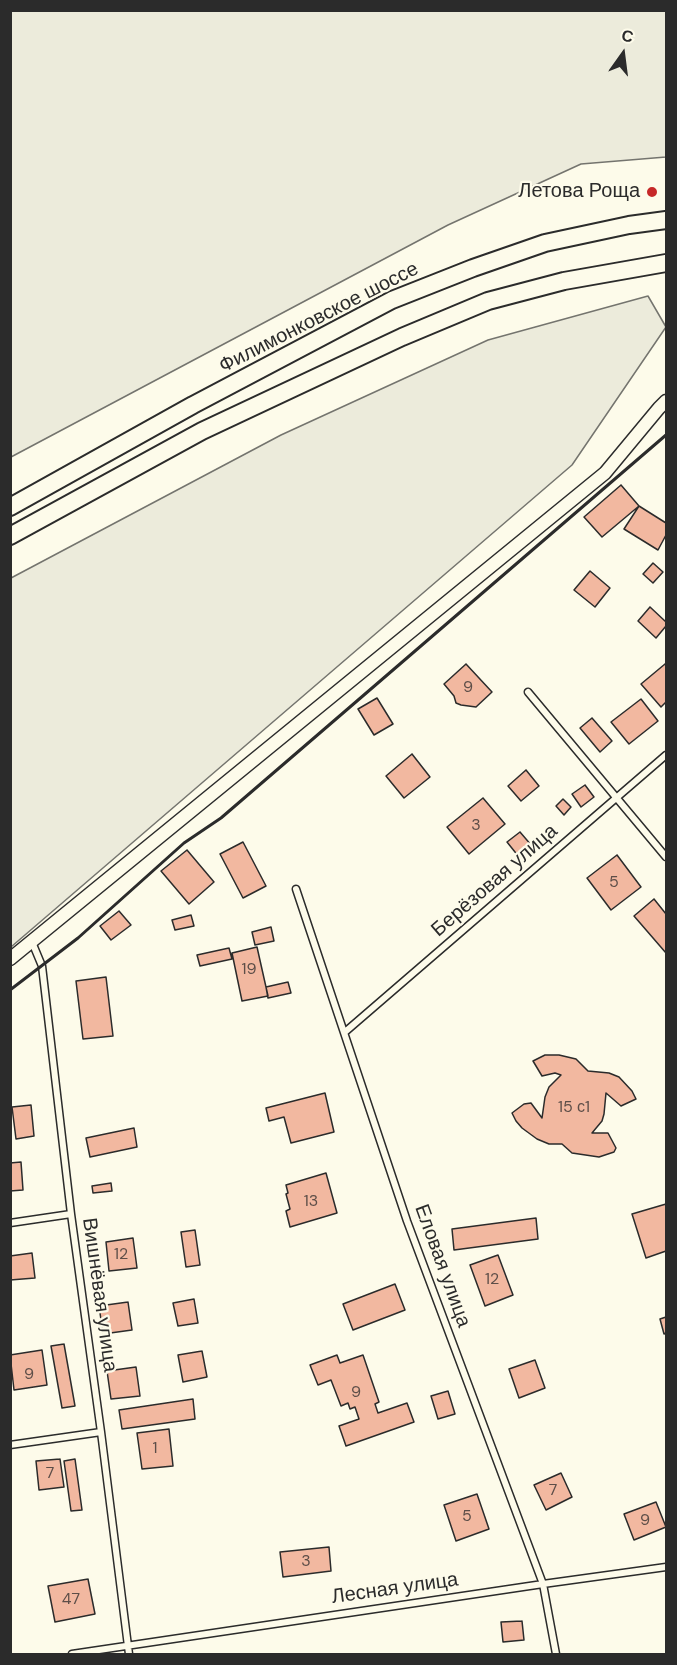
<!DOCTYPE html>
<meta charset="utf-8">
<style>
body{margin:0}
#map{position:relative;width:677px;height:1665px;overflow:hidden;background:#fdfbea;font-family:"DM Sans",sans-serif}
canvas{display:block}
.frame{position:absolute;inset:0;border:12px solid #2b2b2b;pointer-events:none}
.north{position:absolute;left:593px;top:24px;width:60px;height:60px;-webkit-text-stroke:4px #fdfbea;paint-order:stroke;rotate:14deg;font-size:16px;font-weight:700;line-height:24px;text-align:center;color:#2b2b2b}
.north::after{content:'';display:block;margin:auto;width:21px;height:27px;background:#2b2b2b;clip-path:polygon(50% 0,100% 100%,50% 72%,0 100%)}
</style>
<div id="map">
<canvas width="677" height="1665"></canvas>
<div class="frame"></div>
<div class="north">С</div>
</div>
<script>
const c = document.querySelector('canvas').getContext('2d');
c.lineJoin = 'round';
function fillPath(path, color) { c.fillStyle = color; c.fill(path, 'evenodd'); }
const toPath = rows => new Path2D(rows.map(r => 'M' + r).join(''));
function trace(path, color, width, dash) { c.strokeStyle = color; c.lineWidth = width; c.lineCap = dash ? 'butt' : 'round'; c.setLineDash(dash || []); c.stroke(path); }
function drawText(font, color, halo, rows, align = 'center') {
  c.font = font + ' "DM Sans",sans-serif'; c.lineWidth = 4.5; c.setLineDash([]); c.textBaseline = 'middle'; c.strokeStyle = halo; c.fillStyle = color; for (const [text, x, y, turn = 0] of rows) {
    c.save(); c.translate(x, y); c.rotate((+turn || 0) * Math.PI / 180); c.textAlign = isNaN(turn) ? turn : align; if (halo) c.strokeText(text, 0, 0); c.fillText(text, 0, 0); c.restore();
  }
}
const green = toPath([
 [11,10,666,11,666,157,581,164,448,225,11,457,11,10],
 [648,296,666,327,572,465,11,947,11,578,281,435,488,340,648,296]
]);
fillPath(green, '#ecebdb');
trace(green, '#74746e', 1.5);
const building = toPath([
 [621,485,639,506,602,537,584,517,621,485],
 [639,506,666,523,666,535,658,550,624,529,639,506],
 [653,563,663,572,653,583,643,574,653,563],
 [590,571,610,588,595,607,574,590,590,571],
 [650,607,666,622,666,626,656,638,638,621,650,607],
 [466,664,492,692,476,707,461,705,456,703,454,696,444,684,466,664],
 [665,664,666,666,666,702,661,707,641,684,665,664],
 [377,698,393,724,374,735,358,709,377,698],
 [641,699,658,721,629,744,611,722,641,699],
 [592,718,612,741,600,752,580,728,592,718],
 [412,754,430,777,404,798,386,776,412,754],
 [526,770,539,786,521,801,508,786,526,770],
 [585,785,594,797,581,807,572,794,585,785],
 [483,798,505,824,469,854,447,827,483,798],
 [563,799,571,807,564,815,556,806,563,799],
 [520,832,532,846,519,857,507,842,520,832],
 [243,842,266,886,243,898,220,854,243,842],
 [187,850,214,882,189,904,161,871,187,850],
 [617,855,641,887,611,910,587,878,617,855],
 [654,899,666,914,666,953,634,916,654,899],
 [119,911,131,925,111,940,100,926,119,911],
 [191,915,194,926,175,930,172,920,191,915],
 [271,927,274,941,255,945,252,932,271,927],
 [257,947,268,996,242,1001,232,953,257,947],
 [229,948,232,959,200,966,197,955,229,948],
 [106,977,113,1036,83,1039,76,981,106,977],
 [288,982,291,993,268,998,266,987,288,982],
 [545,1055,559,1055,576,1059,588,1071,609,1073,619,1077,632,1091,636,1099,621,1106,606,1093,604,1114,602,1121,592,1133,608,1133,616,1148,614,1152,599,1157,572,1153,562,1144,549,1144,537,1139,522,1128,516,1121,512,1113,524,1104,531,1103,542,1118,545,1097,549,1087,561,1075,555,1073,542,1076,533,1061,545,1055],
 [325,1093,334,1132,291,1143,284,1117,269,1121,266,1108,325,1093],
 [31,1105,34,1136,16,1139,12,1107,31,1105],
 [134,1128,137,1147,90,1157,86,1138,134,1128],
 [21,1162,23,1190,10,1191,10,1163,21,1162],
 [326,1173,337,1213,290,1227,286,1211,290,1209,286,1194,288,1193,286,1185,326,1173],
 [111,1183,112,1191,93,1193,92,1186,111,1183],
 [666,1204,666,1251,646,1258,632,1214,666,1204],
 [536,1218,538,1239,454,1250,452,1229,536,1218],
 [195,1230,200,1265,186,1267,181,1232,195,1230],
 [133,1238,137,1268,109,1271,106,1242,133,1238],
 [32,1253,35,1278,10,1280,10,1256,32,1253],
 [498,1255,513,1295,485,1306,470,1265,498,1255],
 [395,1284,405,1310,353,1330,343,1304,395,1284],
 [194,1299,198,1323,178,1326,173,1303,194,1299],
 [128,1302,132,1330,103,1334,99,1306,128,1302],
 [666,1317,666,1333,664,1334,660,1319,666,1317],
 [64,1344,75,1406,62,1408,51,1346,64,1344],
 [42,1350,47,1385,14,1390,10,1355,42,1350],
 [202,1351,207,1377,183,1382,178,1355,202,1351],
 [337,1355,340,1363,363,1355,379,1402,375,1404,378,1413,407,1403,414,1422,346,1446,339,1426,359,1419,355,1407,350,1409,348,1403,341,1406,331,1380,318,1385,310,1365,337,1355],
 [535,1360,545,1388,519,1398,509,1369,535,1360],
 [136,1367,140,1396,111,1399,107,1371,136,1367],
 [448,1391,455,1414,438,1419,431,1396,448,1391],
 [193,1399,195,1419,122,1429,119,1410,193,1399],
 [169,1429,173,1466,142,1469,137,1433,169,1429],
 [60,1459,64,1487,39,1490,36,1461,60,1459],
 [75,1459,82,1510,71,1511,64,1461,75,1459],
 [561,1473,572,1497,546,1510,534,1485,561,1473],
 [477,1494,489,1529,456,1541,444,1505,477,1494],
 [656,1502,666,1527,634,1540,624,1514,656,1502],
 [329,1547,331,1571,283,1577,280,1552,329,1547],
 [88,1579,95,1614,55,1622,48,1586,88,1579],
 [522,1621,524,1640,503,1642,501,1622,522,1621]
]);
fillPath(building, '#f2b8a0');
trace(building, '#2b2b2b', 1.5);
const lane = toPath([
 [528,692,666,857],
 [296,889,407,1221,543,1584,556,1654],
 [32,942,42,966,71,1214,101,1432,129,1654],
 [345,1032,666,755],
 [10,1223,71,1214],
 [10,1445,101,1432],
 [72,1654,543,1584,666,1567]
]);
const street = toPath([
 [10,959,605,473,659,408,666,401]
]);
const secondary = toPath([
 [10,507,193,405,392,300,473,268,545,243,629,225,666,220],
 [10,536,202,431,402,337,488,301,564,281,666,263]
]);
trace(lane, '#2b2b2b', 9);
trace(street, '#2b2b2b', 15);
trace(secondary, '#2b2b2b', 20);
trace(lane, '#fdfbea', 6);
trace(street, '#fdfbea', 12);
trace(secondary, '#fdfbea', 16);
trace(toPath([
 [10,990,78,938,184,843,221,818,666,435]
]), '#2b2b2b', 3);
for (const [x, y, r, color] of [
 [652,192,6,"#c62828"]
]) { const dot = new Path2D(); dot.arc(x, y, r, 0, 2 * Math.PI); c.fillStyle = color; c.fill(dot); trace(dot, '#fdfbea', 2); }
drawText('16px', '#5d4e48', null, [
 ["9",468,688],
 ["3",476,826],
 ["5",614,883],
 ["19",249,970],
 ["15 с1",574,1108],
 ["13",311,1202],
 ["12",121,1255],
 ["12",492,1280],
 ["9",29,1375],
 ["9",356,1393],
 ["1",155,1449],
 ["7",50,1474],
 ["7",553,1491],
 ["5",467,1517],
 ["9",645,1521],
 ["3",306,1562],
 ["47",71,1600]
]);
drawText('20px', '#2b2b2b', '#fdfbea', [
 ["Летова Роща",640,192]
], 'right');
drawText('20px', '#2b2b2b', '#fdfbea', [
 ["Филимонковское шоссе",319,318,-27],
 ["Берёзовая улица",495,881,-41],
 ["Еловая улица",442,1266,70],
 ["Вишнёвая улица",99,1295,82],
 ["Лесная улица",395,1589,-8]
]);
</script>
